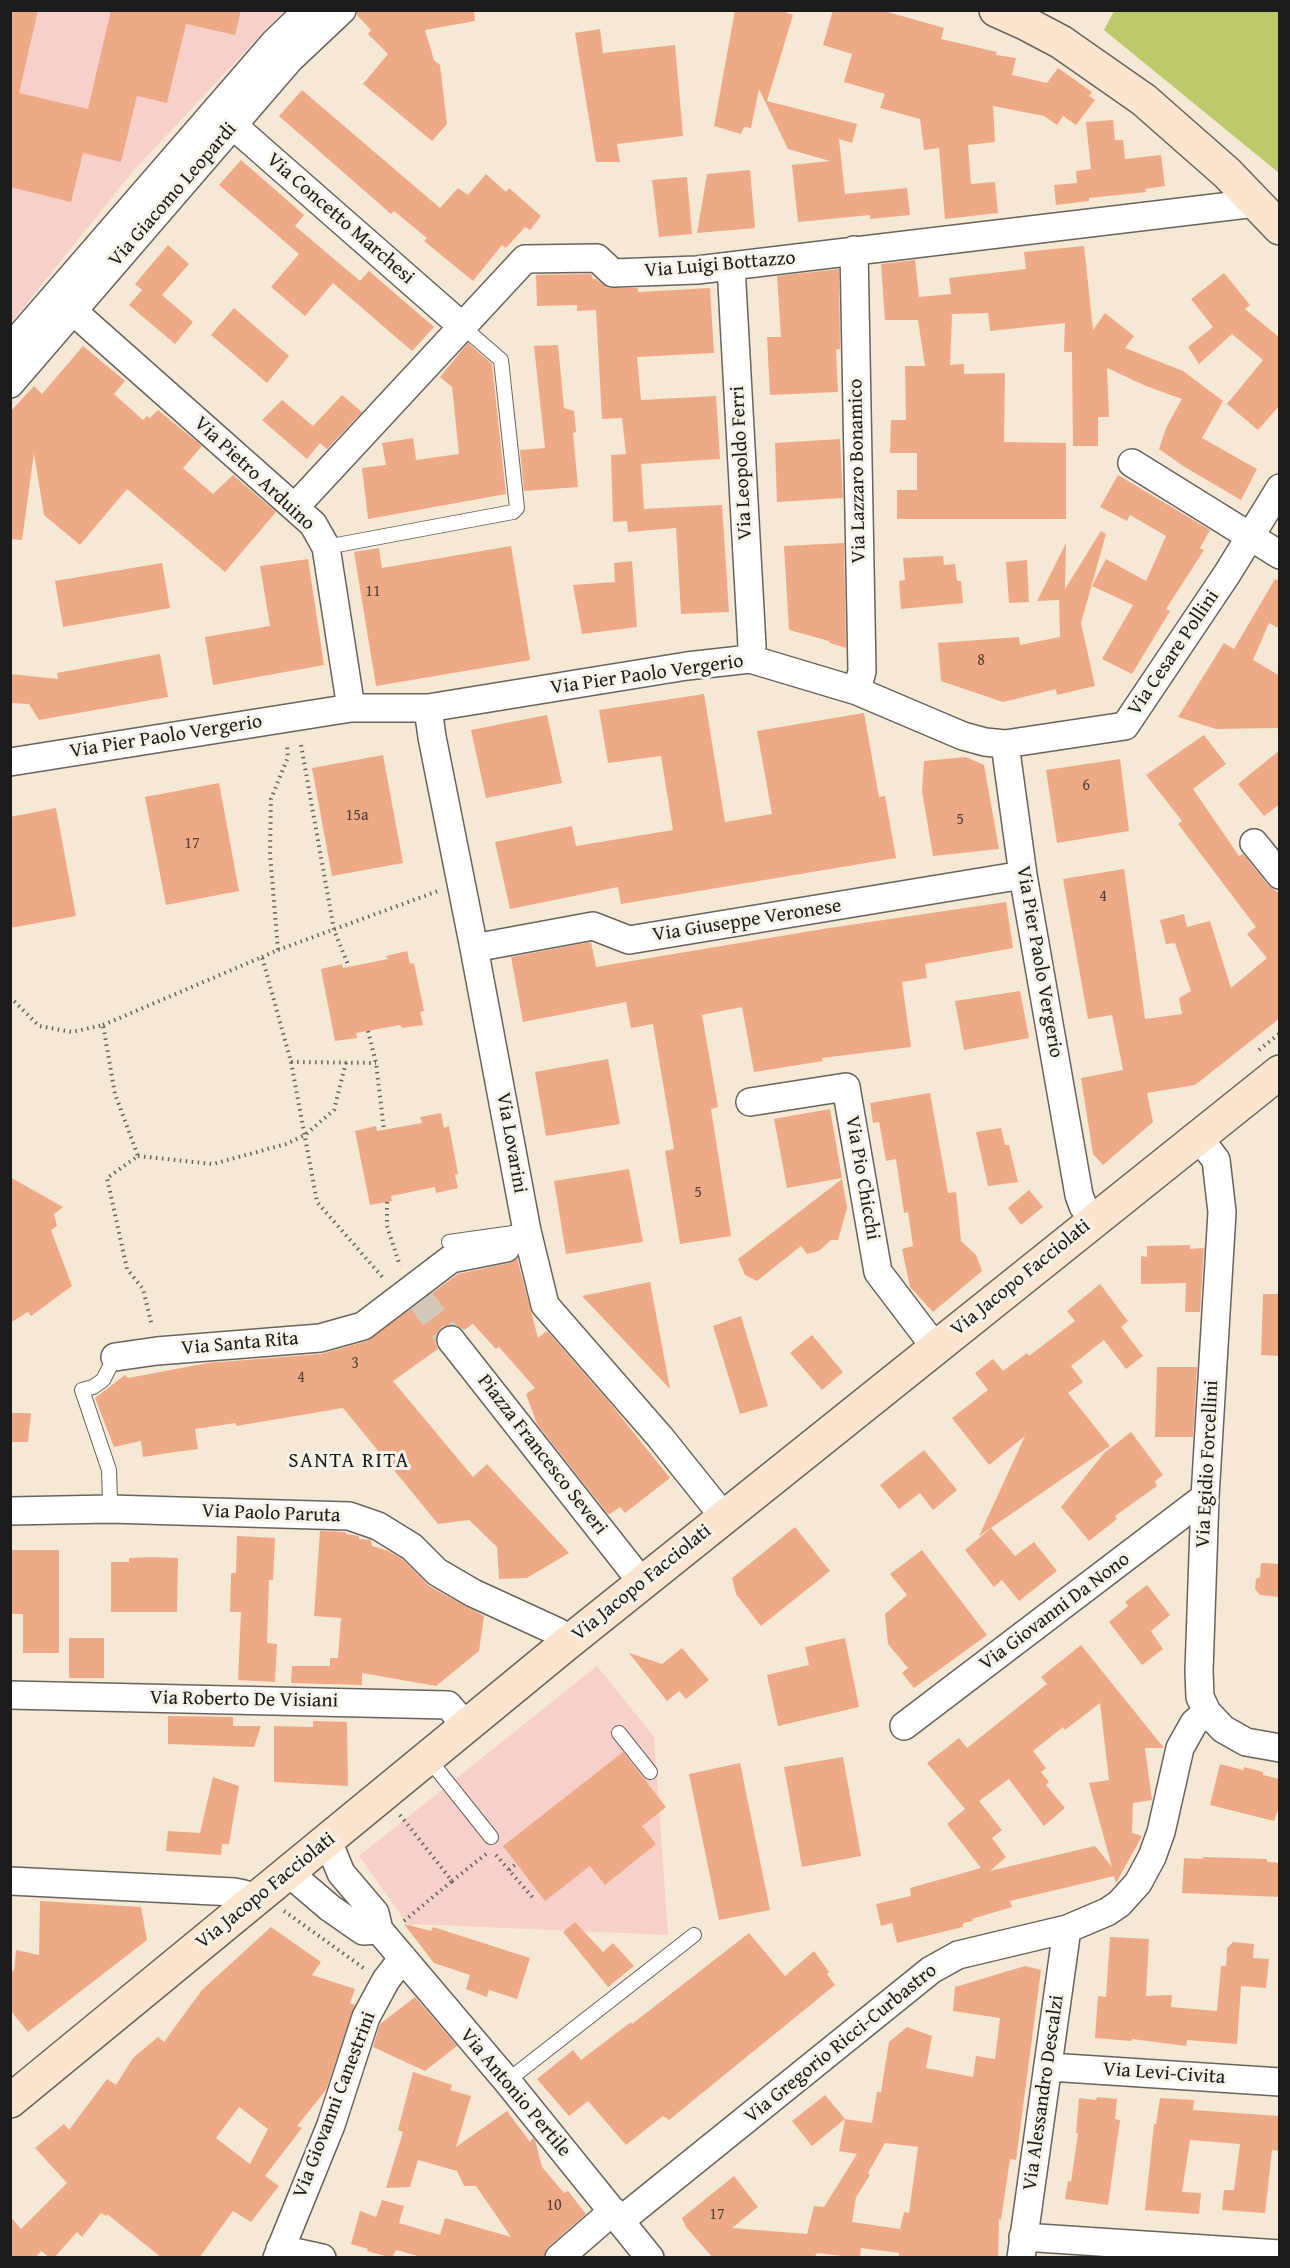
<!DOCTYPE html>
<style>
body{margin:0}
#map{position:relative;width:1290px;height:2268px;overflow:hidden;background:#f5e8d5;font-family:"Gentium Book Plus",serif}
canvas{display:block}
.frame{position:absolute;inset:0;border:12px solid #1c1c1c;pointer-events:none}
</style>
<div id="map">
<canvas width="1290" height="2268"></canvas>
<div class="frame"></div>
</div>
<script>
const c = document.querySelector('canvas').getContext('2d');
c.lineJoin = 'round';
function fillPath(path, color) { c.fillStyle = color; c.fill(path, 'evenodd'); }
const toPath = rows => new Path2D(rows.map(r => 'M' + r).join(''));
function trace(path, color, width, dash) { c.strokeStyle = color; c.lineWidth = width; c.lineCap = dash ? 'butt' : 'round'; c.setLineDash(dash || []); c.stroke(path); }
function drawText(font, color, halo, rows, align = 'center') {
  c.font = font + ' "Gentium Book Plus",serif'; c.lineWidth = 6; c.setLineDash([]); c.textBaseline = 'middle'; c.strokeStyle = halo; c.fillStyle = color; for (const [text, x, y, turn = 0] of rows) {
    c.save(); c.translate(x, y); c.rotate((+turn || 0) * Math.PI / 180); c.textAlign = isNaN(turn) ? turn : align; if (halo) c.strokeText(text, 0, 0); c.fillText(text, 0, 0); c.restore();
  }
}
fillPath(toPath([
 [11,11,283,11,133,171,11,323],
 [597,1666,654,1737,668,1935,414,1924,410,1927,359,1856]
]), '#f7d0c9');
fillPath(toPath([
 [1114,11,1279,11,1279,173,1104,30]
]), '#bdc96b');
fillPath(toPath([
 [10,10,38,10,19,93,88,109,111,10,241,10,235,35,186,24,167,103,137,96,121,162,83,153,71,202,10,187],
 [357,10,474,10,475,21,425,30,434,60,440,65,447,124,432,141,363,84,388,54,368,34,371,30,357,15],
 [735,10,780,10,793,15,767,101,857,124,852,143,839,139,845,194,907,188,910,215,870,219,870,215,798,222,792,165,830,161,788,149,759,89,751,128,744,127,741,134,714,126],
 [833,10,881,10,944,28,941,39,997,52,996,55,1016,58,1012,75,1047,83,1058,68,1092,92,1089,96,1095,100,1076,125,1063,116,1057,125,1044,116,993,106,995,142,968,145,971,184,995,182,998,213,945,219,939,148,924,150,920,119,880,108,885,94,844,82,852,54,823,45],
 [600,29,603,53,675,45,683,136,617,144,620,162,596,162,575,33],
 [302,90,440,208,458,188,468,195,486,174,506,192,509,188,541,216,530,230,525,227,506,248,502,245,473,281,424,241,427,238,394,211,391,214,279,116],
 [1113,120,1115,140,1123,140,1125,159,1161,155,1165,186,1145,189,1146,192,1089,198,1089,201,1056,205,1054,185,1077,183,1076,171,1091,169,1086,122],
 [241,160,304,215,295,226,360,281,369,271,434,327,412,351,333,283,305,316,271,287,299,254,219,185],
 [750,170,755,228,697,233,707,174],
 [687,177,692,234,659,237,652,180],
 [168,245,189,264,162,295,193,322,175,344,129,305,142,290,135,284],
 [1084,246,1093,330,1105,313,1134,336,1125,348,1183,371,1223,401,1202,438,1257,469,1241,500,1183,466,1159,449,1166,428,1182,399,1146,386,1107,368,1109,417,1098,417,1098,446,1073,446,1072,352,1064,352,1065,323,990,331,988,313,952,314,950,365,964,364,964,374,1005,373,1004,442,1066,443,1066,519,897,519,897,490,917,490,917,453,890,453,891,420,906,420,905,366,925,366,918,320,885,320,881,264,915,260,919,297,951,294,949,278,1026,269,1024,252],
 [839,269,840,349,836,350,838,392,770,395,767,337,781,337,777,276],
 [1224,273,1250,305,1245,309,1280,338,1280,405,1258,430,1227,404,1263,360,1232,334,1199,364,1188,347,1213,327,1191,299],
 [591,274,593,279,596,279,608,288,638,288,638,292,710,288,714,353,637,357,641,400,716,396,720,459,641,464,644,509,722,505,729,612,681,614,676,528,628,532,627,521,613,522,611,455,626,454,622,418,602,419,596,310,577,311,577,305,537,306,536,275],
 [234,308,289,356,267,383,211,335],
 [468,343,492,364,506,494,368,519,362,468,386,465,382,443,413,438,416,460,459,454,452,387,440,377],
 [558,345,564,408,574,411,576,432,573,433,578,487,524,491,520,450,545,448,534,346],
 [83,346,125,381,114,394,143,420,147,416,150,418,158,410,202,446,183,468,213,494,233,475,276,512,225,572,127,489,80,545,44,515,34,453,22,540,10,539,10,412,34,386,42,394],
 [342,395,362,412,327,449,320,443,307,459,262,420,282,400,313,426],
 [840,439,843,498,777,502,775,443],
 [1118,475,1210,530,1200,548,1204,550,1166,609,1170,611,1132,674,1102,659,1133,605,1092,586,1106,559,1146,581,1166,536,1130,515,1127,521,1100,507],
 [1101,531,1106,534,1081,623,1095,686,1057,695,1056,689,1003,702,941,681,938,643,1019,637,1020,645,1060,637,1059,600,1037,601,1066,543,1065,589],
 [844,543,846,648,830,643,829,641,789,630,784,546],
 [511,546,530,660,376,686,354,552,379,548,382,568],
 [943,556,944,565,955,564,957,581,961,581,963,603,901,609,899,581,905,580,903,558],
 [308,559,324,665,213,685,205,637,270,626,260,566],
 [1027,560,1029,602,1009,603,1006,562],
 [632,561,637,627,582,634,573,585,615,582,614,563],
 [162,563,170,608,63,627,55,581],
 [1275,579,1280,581,1280,629,1269,623,1253,660,1280,676,1280,728,1216,729,1178,717,1224,643,1234,649],
 [160,654,168,697,39,720,29,704,10,703,10,674,58,679,57,673],
 [704,694,725,822,772,814,757,731,864,713,879,797,885,796,896,858,621,904,618,887,510,909,495,842,572,826,576,846,673,830,661,756,608,763,599,710],
 [547,715,562,783,486,798,471,730],
 [1204,735,1226,764,1193,789,1239,856,1243,854,1268,885,1280,894,1280,1018,1195,1085,1147,1093,1153,1122,1103,1165,1093,1154,1081,1078,1123,1070,1112,1015,1088,1019,1063,879,1124,869,1145,1019,1182,1014,1179,998,1191,991,1175,943,1166,944,1160,920,1184,914,1187,927,1210,921,1231,988,1267,958,1247,934,1256,927,1178,824,1182,821,1146,775],
 [1280,750,1280,804,1264,816,1238,784],
 [383,755,403,863,332,876,312,768],
 [966,757,984,765,999,849,933,856,922,791,924,761],
 [1120,759,1129,831,1057,843,1046,770],
 [219,783,239,891,166,905,145,797],
 [56,808,76,916,10,928,10,817],
 [1006,902,1013,948,925,964,927,978,902,982,911,1047,822,1058,823,1061,754,1072,742,1007,702,1015,718,1107,711,1109,731,1236,680,1244,665,1151,674,1149,653,1024,631,1028,626,1002,523,1022,511,957,591,942,596,967,829,928],
 [407,951,410,964,414,963,424,1011,420,1012,423,1025,402,1028,400,1025,356,1033,357,1038,335,1041,321,969,342,964,343,968,388,959,386,956],
 [1020,991,1029,1038,964,1050,955,1001],
 [608,1059,620,1124,546,1136,535,1072],
 [930,1093,948,1193,956,1192,961,1241,976,1255,982,1271,933,1312,910,1287,902,1249,913,1246,908,1212,904,1213,896,1159,886,1161,879,1122,873,1123,870,1103],
 [830,1109,842,1178,787,1188,774,1119],
 [441,1113,444,1128,449,1126,458,1174,455,1175,458,1188,436,1193,435,1187,391,1196,392,1201,370,1205,355,1131,376,1126,377,1131,422,1123,420,1117],
 [1001,1128,1005,1145,1009,1145,1018,1182,988,1186,976,1132],
 [629,1169,643,1242,566,1254,554,1181],
 [10,1177,63,1207,54,1214,57,1226,51,1230,72,1286,31,1316,28,1312,10,1323],
 [842,1179,847,1208,838,1240,831,1240,819,1251,807,1254,801,1246,757,1281,745,1275,738,1259],
 [1029,1190,1043,1207,1021,1225,1008,1208],
 [1190,1245,1190,1249,1204,1248,1200,1312,1185,1312,1186,1283,1141,1284,1141,1256,1147,1257,1147,1246],
 [517,1258,538,1338,547,1331,609,1402,670,1478,625,1513,620,1507,610,1514,607,1513,537,1424,526,1394,535,1388,499,1347,496,1349,473,1324,464,1330,456,1325,448,1325,442,1327,436,1335,435,1342,438,1349,393,1381,473,1477,487,1464,569,1553,527,1578,499,1579,497,1547,469,1520,438,1524,343,1408,236,1426,236,1423,195,1429,198,1449,175,1452,143,1457,141,1441,114,1447,95,1398,125,1375,128,1378,208,1363,321,1354,367,1341,458,1274,509,1263],
 [650,1282,670,1389,582,1296],
 [1100,1284,1128,1321,1121,1327,1143,1356,1126,1369,1104,1340,1071,1366,1083,1382,1068,1393,1110,1446,979,1536,1025,1436,989,1465,952,1418,988,1390,975,1373,993,1359,1003,1371,1027,1353,1029,1356,1075,1321,1067,1311],
 [1263,1294,1280,1294,1280,1356,1261,1355],
 [741,1316,768,1406,740,1414,713,1326],
 [812,1335,843,1372,822,1390,790,1353],
 [1157,1367,1197,1367,1193,1437,1155,1437],
 [10,1413,31,1413,28,1442,10,1442],
 [1131,1432,1163,1475,1155,1481,1157,1486,1115,1516,1117,1519,1089,1541,1061,1507,1104,1453],
 [924,1450,957,1490,933,1510,920,1493,899,1509,880,1485],
 [795,1527,830,1571,761,1626,736,1594,732,1578],
 [991,1528,1015,1556,1034,1542,1057,1571,1019,1601,1002,1580,994,1587,965,1550],
 [320,1531,346,1532,346,1534,359,1536,359,1539,371,1540,372,1546,388,1551,402,1559,429,1586,484,1616,479,1651,436,1686,362,1673,362,1685,291,1683,292,1666,330,1666,330,1658,338,1658,341,1618,314,1616],
 [237,1536,275,1538,273,1580,269,1580,267,1643,277,1644,275,1682,238,1680,241,1612,230,1612,231,1573,236,1573],
 [10,1550,59,1550,59,1653,23,1653,23,1614,10,1614],
 [922,1550,987,1635,914,1688,902,1673,908,1668,888,1644,885,1614,907,1595,890,1574],
 [152,1557,178,1558,177,1612,111,1612,111,1562,129,1562,129,1558],
 [1261,1563,1280,1564,1280,1597,1260,1595,1255,1589,1256,1579,1260,1577],
 [1147,1585,1170,1615,1151,1631,1163,1649,1142,1665,1109,1622,1128,1606,1125,1602],
 [69,1638,104,1638,104,1678,69,1678],
 [845,1638,859,1707,778,1726,767,1675,809,1665,805,1647],
 [1081,1645,1164,1748,1145,1748,1152,1800,1133,1803,1132,1833,1142,1836,1116,1883,1114,1876,1010,1901,1012,1907,972,1919,973,1921,963,1923,963,1927,897,1943,892,1923,881,1926,876,1904,911,1896,910,1888,981,1868,947,1824,965,1809,927,1763,959,1738,967,1748,1047,1684,1041,1677],
 [1100,1703,1109,1780,1089,1783,1112,1867,1095,1846,990,1871,1006,1857,992,1838,1002,1830,979,1801,1009,1779,1044,1826,1065,1808,1046,1785,1049,1782,1041,1772,1046,1768,1033,1751,1063,1727,1065,1730],
 [682,1648,709,1680,686,1699,679,1691,667,1701,629,1653,662,1664],
 [168,1716,233,1717,233,1726,261,1726,254,1747,168,1744],
 [313,1721,347,1722,348,1786,274,1782,274,1726,313,1727],
 [623,1752,666,1807,642,1826,656,1844,605,1885,590,1866,545,1901,503,1846],
 [843,1757,861,1856,802,1867,784,1767],
 [740,1763,770,1910,719,1920,689,1774],
 [1220,1764,1243,1770,1244,1767,1263,1772,1263,1775,1280,1779,1280,1804,1274,1821,1210,1805],
 [213,1777,239,1786,229,1844,222,1844,221,1855,166,1851,168,1831,200,1833],
 [1203,1857,1267,1859,1267,1862,1280,1863,1280,1897,1182,1893,1184,1858,1203,1859],
 [40,1901,141,1907,147,1940,28,2032,10,2010,10,1970,14,1971,16,1950,39,1955],
 [575,1922,603,1952,613,1943,634,1966,608,1987,563,1932],
 [404,1924,431,1931,433,1927,530,1958,517,1999,489,1990,487,1997,466,1989,470,1975,434,1963],
 [271,1927,321,1962,312,1975,355,1989,350,2003,355,2005,326,2090,297,2126,302,2128,265,2176,279,2186,268,2200,251,2222,233,2211,199,2258,162,2258,107,2214,106,2216,101,2213,82,2237,77,2232,54,2258,50,2258,41,2251,35,2258,10,2258,10,2216,21,2229,67,2183,35,2148,64,2124,69,2130,107,2079,116,2085,133,2058,158,2037,164,2042,202,1990],
 [239,2107,268,2129,250,2164,216,2138],
 [749,1933,785,1976,814,1951,829,1972,827,1974,835,1985,669,2120,663,2116,626,2145,588,2101,569,2116,537,2079,573,2050,581,2060,631,2022,632,2024],
 [1110,1937,1149,1939,1146,1996,1172,1995,1171,2007,1217,2011,1221,1966,1226,1966,1227,1948,1233,1942,1254,1944,1253,1958,1269,1959,1266,1988,1241,1986,1237,2044,1187,2040,1186,2046,1132,2039,1131,2041,1095,2038,1098,1996,1106,1997],
 [1025,1966,1041,1970,1016,2160,1010,2159,1001,2220,999,2219,998,2258,899,2258,899,2253,861,2248,860,2258,817,2253,814,2258,713,2258,686,2227,682,2218,734,2176,758,2207,732,2228,807,2234,814,2206,824,2207,857,2154,839,2151,845,2119,872,2123,877,2092,881,2092,889,2042,907,2027,932,2036,926,2068,973,2077,976,2056,995,2059,1000,2018,953,2011,955,1987],
 [885,2143,918,2147,909,2213,904,2212,900,2229,852,2222,856,2197,870,2175,868,2173],
 [415,1997,457,2046,425,2071,373,2047,380,2024],
 [413,2072,452,2085,450,2090,471,2096,456,2147,507,2111,530,2142,533,2138,535,2140,542,2167,564,2193,568,2191,586,2214,547,2248,544,2258,425,2258,396,2250,392,2258,367,2251,368,2249,351,2244,360,2211,376,2217,382,2200,404,2206,399,2223,440,2235,445,2218,511,2237,476,2186,464,2186,457,2171,418,2160,410,2187,386,2188,403,2132,398,2130],
 [825,2095,845,2119,812,2146,792,2121],
 [1097,2097,1117,2099,1115,2119,1120,2120,1108,2205,1065,2199,1068,2181,1071,2182,1078,2133,1076,2133,1079,2098,1096,2100],
 [1160,2098,1194,2100,1193,2110,1280,2116,1280,2151,1272,2150,1265,2213,1222,2210,1224,2190,1234,2190,1240,2144,1190,2140,1182,2192,1201,2193,1199,2214,1145,2210,1154,2124,1156,2124]
]), '#eeaa86');
trace(toPath([
 [418,1296,451,1340]
]), '#d4c9b9', 27, [27, 14]);
const lane = toPath([
 [326,547,513,512,517,508,501,360,463,327],
 [449,1242,527,1231],
 [110,1501,109,1470,82,1390,93,1387,103,1380,115,1357],
 [619,1733,650,1772],
 [428,1758,491,1837],
 [507,2081,694,1935]
]);
const street = toPath([
 [220,114,463,327],
 [854,250,862,671,857,691],
 [731,266,752,646,750,659],
 [56,296,313,524,326,547,351,708],
 [10,348,274,43,308,10],
 [10,384,290,59,342,10],
 [1132,463,1280,555],
 [295,507,525,259,597,258,613,273,697,270,1256,203],
 [428,708,432,737,474,948,527,1231,545,1305,660,1437,724,1517],
 [1005,744,1023,875,1079,1195,1083,1206,1093,1220],
 [10,762,351,708,428,708,687,666,750,659,857,691,963,736,985,742,1005,744,1125,726,1227,574,1280,488],
 [1254,843,1280,875],
 [474,948,593,926,629,940,1023,875],
 [750,1102,846,1087,878,1272,935,1347],
 [1199,1138,1216,1160,1222,1212,1205,1497,1199,1671,1200,1697,1207,1712,1223,1729,1246,1742,1280,1748],
 [451,1340,633,1571],
 [115,1357,157,1351,320,1338,363,1326,451,1259,506,1248],
 [10,1511,110,1509,349,1516,378,1526,412,1547,437,1572,473,1593,558,1632,566,1644],
 [10,1695,448,1705,467,1727],
 [904,1726,1205,1497],
 [328,1841,341,1873,375,1913,379,1930,507,2081,650,2258],
 [289,1873,330,1908,363,1931,379,1930],
 [10,1881,234,1892,244,1894,251,1902],
 [1049,2067,1280,2082],
 [620,2221,931,1970,958,1955,1067,1929,1107,1912,1119,1904,1138,1883,1152,1857,1161,1832,1180,1748,1194,1723,1207,1712],
 [1023,2237,1280,2254],
 [280,2249,322,2258],
 [277,2258,331,2125,366,2017,386,1980,403,1958],
 [559,2258,613,2211],
 [1021,2258,1067,1929]
]);
const secondary = toPath([
 [996,10,1025,23,1061,42,1144,100,1227,173,1280,228],
 [10,2101,566,1644,1280,1072]
]);
trace(lane, '#68635d', 16);
trace(street, '#68635d', 30);
trace(secondary, '#68635d', 36);
trace(toPath([
 [301,745,334,930,349,967],
 [278,950,438,891],
 [262,957,278,950,270,854,271,799,288,757,287,747],
 [10,997,39,1026,72,1032,103,1025,115,1094,138,1156,107,1178,127,1269,143,1289,152,1326],
 [103,1025,262,957,291,1062,376,1063],
 [368,1031,376,1063,384,1130],
 [1259,1050,1280,1033],
 [291,1062,317,1202,385,1280],
 [138,1156,213,1164,286,1144,305,1135,334,1110,346,1062],
 [387,1202,387,1226,400,1266],
 [400,1815,452,1881,486,1854],
 [496,1855,533,1898],
 [509,1870,516,1864],
 [284,1911,365,1969],
 [404,1921,452,1881]
]), '#68635d', 4, [1.5, 4.5]);
trace(lane, '#fff', 14);
trace(street, '#fff', 27);
trace(secondary, '#fbe5cf', 33);
drawText('16px', '#504036', null, [
 ["11",373,592],
 ["8",981,661],
 ["6",1086,786],
 ["15a",357,816],
 ["5",960,820],
 ["17",192,844],
 ["4",1103,897],
 ["5",698,1193],
 ["3",355,1364],
 ["4",301,1378],
 ["10",554,2206],
 ["17",717,2215]
]);
drawText('20px', '#1c1c1c', '#f7f3e8', [
 ["Via Giacomo Leopardi",173,195,-49],
 ["Via Concetto Marchesi",340,219,41],
 ["Via Luigi Bottazzo",720,265,-5],
 ["Via Leopoldo Ferri",742,463,-93],
 ["Via Lazzaro Bonamico",858,471,-91],
 ["Via Pietro Arduino",254,474,43],
 ["Via Cesare Pollini",1174,653,-56],
 ["Via Pier Paolo Vergerio",647,675,-8],
 ["Via Pier Paolo Vergerio",166,737,-9],
 ["Via Giuseppe Veronese",747,921,-9],
 ["Via Pier Paolo Vergerio",1039,962,80],
 ["Via Lovarini",511,1143,80],
 ["Via Pio Chicchi",862,1178,80],
 ["Via Jacopo Facciolati",1021,1278,-39],
 ["Via Santa Rita",240,1344,-5],
 ["Piazza Francesco Severi",542,1455,52],
 ["Via Egidio Forcellini",1208,1464,-87],
 ["Via Paolo Paruta",271,1514,2],
 ["Via Jacopo Facciolati",642,1583,-39],
 ["Via Giovanni Da Nono",1055,1612,-37],
 ["Via Roberto De Visiani",244,1700,1],
 ["Via Jacopo Facciolati",266,1891,-39],
 ["Via Gregorio Ricci-Curbastro",841,2044,-39],
 ["Via Levi-Civita",1164,2074,4],
 ["Via Antonio Pertile",515,2093,50],
 ["Via Alessandro Descalzi",1044,2093,-82],
 ["Via Giovanni Canestrini",335,2105,-69]
]);
c.letterSpacing = '1.5px';
drawText('21px', '#1c1c1c', '#f7f3e8', [
 ["SANTA RITA",349,1462]
]);
c.letterSpacing = '0px';
</script>
